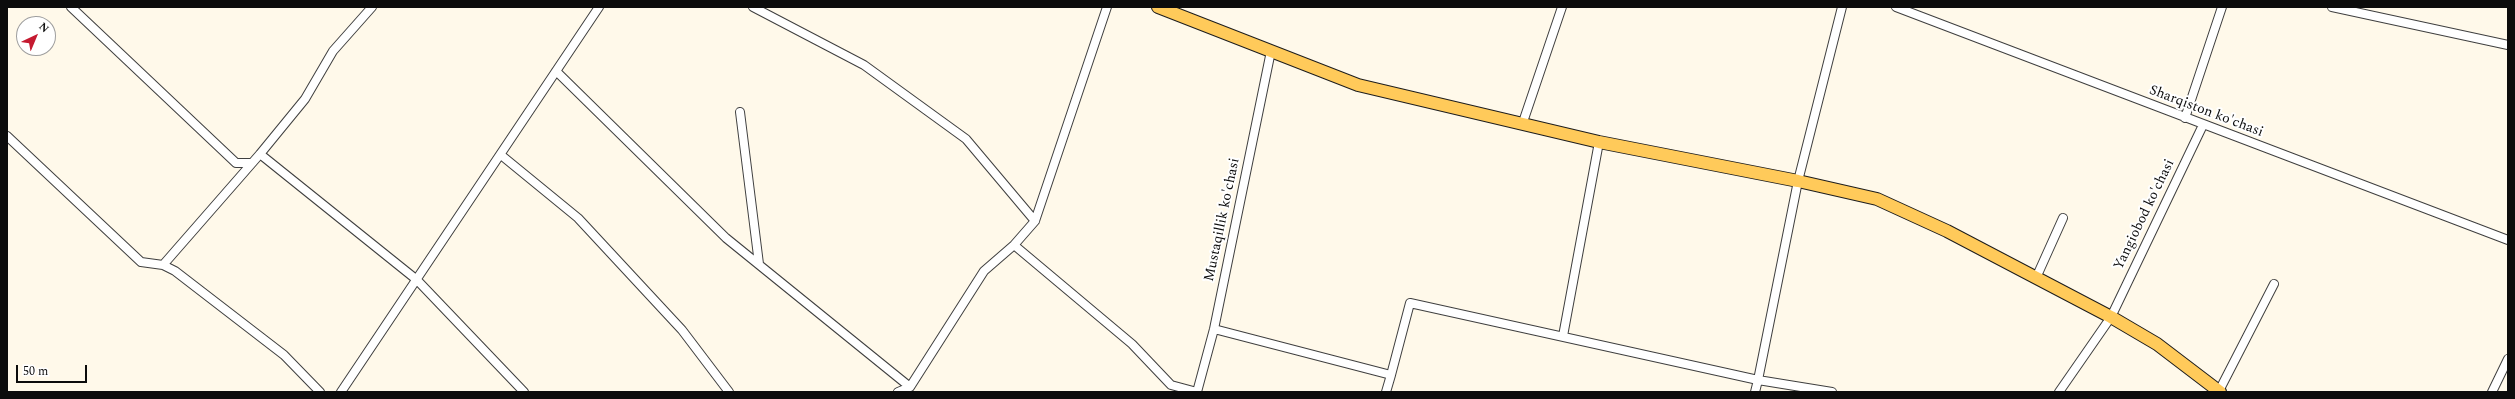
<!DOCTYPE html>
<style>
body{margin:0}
#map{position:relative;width:2515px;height:399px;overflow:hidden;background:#fff9ea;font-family:Spectral,serif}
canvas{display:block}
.frame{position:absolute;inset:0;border:8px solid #0c0c0c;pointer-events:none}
.north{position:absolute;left:16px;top:16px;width:40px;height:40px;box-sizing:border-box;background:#fff;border:1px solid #9e9e9e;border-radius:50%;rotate:44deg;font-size:11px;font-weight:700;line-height:16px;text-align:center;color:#0c0c0c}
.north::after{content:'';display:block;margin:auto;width:14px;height:18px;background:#c51a30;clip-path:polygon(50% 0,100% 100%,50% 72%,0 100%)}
.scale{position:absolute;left:16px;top:365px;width:71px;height:18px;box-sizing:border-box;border:2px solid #0c0c0c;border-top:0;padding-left:5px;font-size:12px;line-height:14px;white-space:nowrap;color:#0c0c0c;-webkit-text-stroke:3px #fff;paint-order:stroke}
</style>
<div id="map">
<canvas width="2515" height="399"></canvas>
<div class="frame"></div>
<div class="north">N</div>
<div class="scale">50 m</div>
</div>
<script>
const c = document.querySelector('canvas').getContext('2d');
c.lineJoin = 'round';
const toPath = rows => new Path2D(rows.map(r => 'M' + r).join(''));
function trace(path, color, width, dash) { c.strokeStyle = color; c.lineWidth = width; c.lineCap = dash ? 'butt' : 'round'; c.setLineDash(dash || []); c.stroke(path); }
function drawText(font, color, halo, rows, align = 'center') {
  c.font = font + ' Spectral,serif'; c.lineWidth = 4; c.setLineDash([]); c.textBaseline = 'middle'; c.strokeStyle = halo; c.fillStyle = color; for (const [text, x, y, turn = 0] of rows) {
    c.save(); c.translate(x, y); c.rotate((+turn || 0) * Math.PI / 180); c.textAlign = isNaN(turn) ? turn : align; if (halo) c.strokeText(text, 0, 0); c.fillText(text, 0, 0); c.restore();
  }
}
const street = toPath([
 [71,7,236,163,252,163],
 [753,7,864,65,966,139,1035,221],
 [1896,7,2508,240],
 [2332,7,2508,45],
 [556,71,726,238,910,387],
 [740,112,759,264],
 [2185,118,2222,7],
 [1522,125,1562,7],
 [7,136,141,262,163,265,175,271,284,355,320,392],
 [260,154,417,280,524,392],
 [501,155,578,218,682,330,729,392],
 [1014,245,1132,344,1171,385,1197,392],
 [163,265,260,154,305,99,333,51,372,7],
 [2036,278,2063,218],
 [1214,329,1391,375,1410,303,1758,380,1798,181,1842,7],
 [1563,336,1599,142],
 [2219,391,2274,284],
 [341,392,599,7],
 [898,392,910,387,984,271,1014,245,1035,221,1107,7],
 [1197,392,1214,329,1271,51],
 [1386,392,1391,375],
 [1755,392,1758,380,1832,392],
 [2059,392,2111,317,2203,125],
 [2492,392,2508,359]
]);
const primary = toPath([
 [1158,7,1358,85,1599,142,1798,181,1877,199,1947,231,2111,317,2157,344,2220,392]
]);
trace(street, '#3f3f3f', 10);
trace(primary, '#1d1d1d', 14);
trace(street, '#fff', 8);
trace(primary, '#ffca5a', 12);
drawText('14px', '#0c0c0c', '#fff', [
 ["Sharqiston ko'chasi",2206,112,21],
 ["Yangiobod ko'chasi",2145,215,-64],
 ["Mustaqillik ko'chasi",1223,220,-78]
]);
</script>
